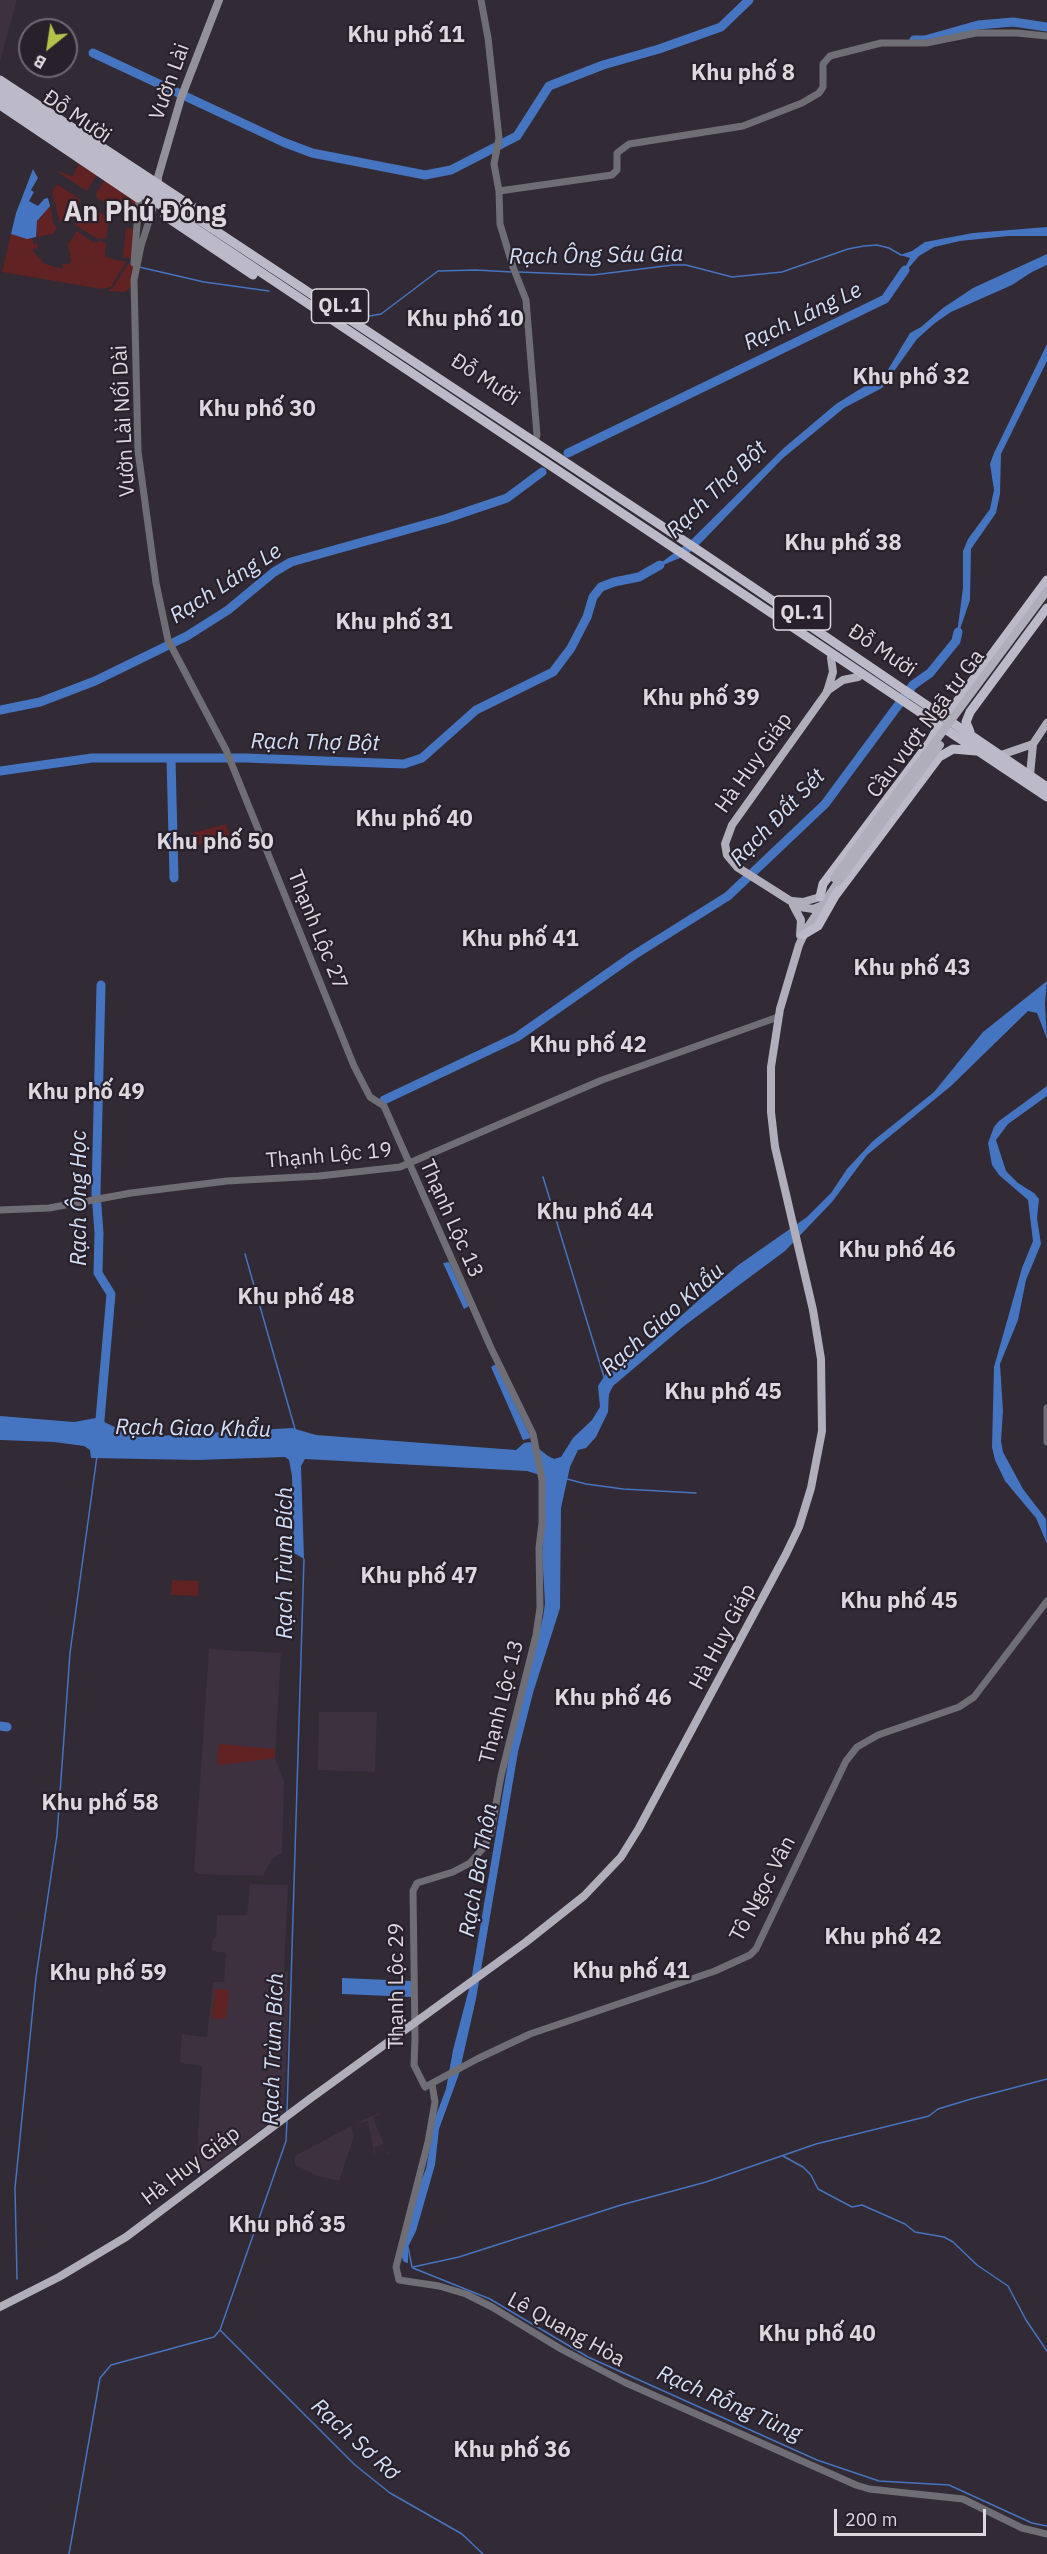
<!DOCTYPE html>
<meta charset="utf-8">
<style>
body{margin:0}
#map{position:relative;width:1047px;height:2554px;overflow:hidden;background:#322a34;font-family:"IBM Plex Sans",sans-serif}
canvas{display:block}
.north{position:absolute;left:18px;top:18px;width:60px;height:60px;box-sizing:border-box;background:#28202a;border:2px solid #706972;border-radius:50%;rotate:210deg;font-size:16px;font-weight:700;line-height:24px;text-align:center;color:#ddd7de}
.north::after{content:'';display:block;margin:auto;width:21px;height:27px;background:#b5c24a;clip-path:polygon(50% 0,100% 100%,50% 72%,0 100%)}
.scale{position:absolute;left:834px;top:2509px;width:152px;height:27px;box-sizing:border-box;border:3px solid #ddd7de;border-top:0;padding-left:8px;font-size:18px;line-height:21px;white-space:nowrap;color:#ddd7de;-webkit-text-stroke:4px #28202a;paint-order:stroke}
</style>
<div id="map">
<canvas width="1047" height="2554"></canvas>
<div class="north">B</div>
<div class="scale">200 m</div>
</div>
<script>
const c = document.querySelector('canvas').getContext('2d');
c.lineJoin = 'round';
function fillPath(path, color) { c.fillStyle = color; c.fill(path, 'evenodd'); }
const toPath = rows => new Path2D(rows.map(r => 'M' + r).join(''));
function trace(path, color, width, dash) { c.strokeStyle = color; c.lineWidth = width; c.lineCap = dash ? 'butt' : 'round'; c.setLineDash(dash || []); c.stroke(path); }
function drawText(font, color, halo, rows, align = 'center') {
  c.font = font + ' "IBM Plex Sans",sans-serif'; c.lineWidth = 4.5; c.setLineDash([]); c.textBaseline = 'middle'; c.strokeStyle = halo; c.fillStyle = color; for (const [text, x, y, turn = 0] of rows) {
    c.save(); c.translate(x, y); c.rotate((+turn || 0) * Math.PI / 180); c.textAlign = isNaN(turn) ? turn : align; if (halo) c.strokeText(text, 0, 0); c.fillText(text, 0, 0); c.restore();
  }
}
fillPath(toPath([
 [0,0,17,0,0,61],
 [209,1649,281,1653,275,1758,284,1781,282,1853,272,1859,263,1876,199,1874,194,1871],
 [319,1712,377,1712,375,1772,318,1770],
 [250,1884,288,1885,284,1971,288,1972,287,1991,289,1991,284,2112,201,2174,196,2168,202,2066,180,2063,182,2034,207,2037,213,1982,224,1982,226,1953,212,1951,212,1941,216,1937,217,1915,247,1915],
 [382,2112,395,2152,388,2155,386,2152,368,2156,365,2142,359,2141,358,2122],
 [382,2112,395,2151,389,2154,387,2151,376,2155,374,2148,384,2144,373,2118],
 [368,2121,374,2154,368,2156,365,2142,359,2141,359,2123],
 [351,2126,354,2136,339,2181,317,2176,295,2165,295,2156]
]), '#3d3140');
fillPath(toPath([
 [79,163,97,175,87,191,56,171,73,176],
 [105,180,137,202,134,222,97,198,96,193],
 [57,184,81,200,68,220,64,217,60,223,52,192],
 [88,205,109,218,106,239,96,238,75,225],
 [50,206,54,225,57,227,53,234,36,237,37,221],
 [126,228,134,229,131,258,123,258],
 [77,231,94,243,100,241,106,243,105,257,126,262,111,287,102,289,2,272,11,234,32,238,34,244,37,243,38,248,32,249,37,256,45,264,63,269,62,264,69,264,71,260,68,244],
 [128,264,133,264,133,286,125,292,108,291,114,286],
 [226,824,230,837,196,845,192,833],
 [172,1580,199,1581,198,1596,171,1595],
 [219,1744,275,1749,275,1758,221,1765,217,1762],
 [215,1989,229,1990,226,2019,212,2018]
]), '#602223');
fillPath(toPath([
 [33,169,38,178,31,190,34,192,29,201,38,206,44,199,48,198,50,206,37,221,36,237,27,239,11,234,16,213],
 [1047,227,1047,236,1008,236,960,241,934,247,919,256,899,279,910,258,900,255,912,251,925,242,973,233],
 [1047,254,1047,265,1032,272,1012,285,951,312,935,323,917,339,882,388,844,408,782,459,695,549,680,558,651,570,689,542,785,447,836,404,886,373,910,333,921,327,943,308,973,288],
 [1047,344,1047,361,1001,454,1000,494,996,513,971,549,970,600,956,641,963,588,963,551,968,539,990,509,994,490,990,464,994,453],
 [1047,981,1045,1004,1047,1039,1037,1013,1028,1011,951,1086,867,1155,832,1202,785,1251,684,1326,613,1386,609,1394,608,1412,596,1437,586,1448,578,1450,570,1467,561,1508,560,1608,533,1693,518,1752,476,1999,459,2074,439,2129,435,2165,416,2231,408,2247,408,2263,404,2262,401,2256,417,2191,426,2169,435,2118,446,2089,453,2050,471,1981,511,1745,543,1617,545,1603,542,1554,545,1512,543,1476,527,1471,305,1459,301,1466,304,1559,294,1553,292,1476,289,1460,285,1457,197,1460,91,1458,90,1450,84,1446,54,1442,0,1440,0,1416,74,1422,96,1418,129,1434,141,1437,292,1428,316,1435,516,1450,524,1443,530,1442,548,1456,554,1459,561,1457,573,1438,592,1420,600,1407,598,1386,607,1372,644,1349,737,1266,807,1217,831,1193,847,1169,873,1141,934,1092,983,1032],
 [1047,1086,1047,1096,1008,1124,996,1140,1006,1171,1018,1183,1034,1193,1039,1199,1037,1218,1041,1244,1026,1280,1018,1320,1000,1364,1003,1411,1001,1441,1003,1452,1023,1489,1046,1519,1047,1544,1036,1518,1005,1481,995,1460,992,1447,994,1367,1022,1268,1033,1241,1028,1200,999,1175,992,1165,988,1143,994,1127,999,1121],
 [449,1262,469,1306,464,1309,443,1263],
 [496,1364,531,1438,523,1440,491,1367],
 [342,1978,412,1981,412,1997,342,1994]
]), '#4574c0');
trace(toPath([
 [139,267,204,282,269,291],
 [519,272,593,275,673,265,686,265,732,277,782,272,848,249,864,246,877,245,889,248,901,255],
 [357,315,364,317,381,314,438,271,476,270,511,272],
 [543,1177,604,1377],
 [245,1254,295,1429],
 [567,1479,586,1484,623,1489,696,1493],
 [287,2112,304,1559],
 [783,2156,803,2167,811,2175,818,2189,852,2207,862,2205,905,2224,915,2232,944,2237,953,2242,977,2265,1008,2286,1026,2320,1047,2351],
 [408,2247,412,2267],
 [413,2267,459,2257,621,2205,706,2182,816,2144,929,2116,938,2109,971,2099,1047,2079],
 [413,2268,490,2299,588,2357,817,2460,879,2481,949,2485,1032,2523,1047,2526],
 [17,2279,15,2188,36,1977,57,1835,70,1653,97,1456],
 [220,2330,355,2465,390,2493,462,2534,483,2554],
 [69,2554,100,2378,111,2365,214,2337,220,2330,286,2141,287,2120]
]), '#4574c0', 1.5);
trace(toPath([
 [914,40,925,40,978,25,1013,22,1047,27],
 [93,53,283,142,312,153,425,175,451,170,517,136,549,86,603,65,659,49,721,27,749,0],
 [568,453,885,299,905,270],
 [0,710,40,702,95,681,187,636,228,610,274,572,291,562,445,519,507,498,542,472],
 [171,758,174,878],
 [0,771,92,758,246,758,404,764,422,758,476,710,553,672,571,648,587,617,593,597,601,587,614,582,639,577,660,565],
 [384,1100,517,1037,634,955,728,896,825,804,913,685,930,673,956,641,958,632],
 [99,1431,111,1294,98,1273,99,1233,96,1193,101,985],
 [0,1726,7,1727]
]), '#4574c0', 9);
trace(toPath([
 [481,0,488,38,499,138,494,164,499,191,500,224,513,267,526,300,537,435,535,442],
 [499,191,612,175,617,170,617,153,629,144,743,126,802,103,819,93,823,87,823,64,830,56,881,43,926,43,976,33,1017,33,1047,36],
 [155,202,141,246,134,280,138,451,156,583,168,640,226,750,354,1066,370,1097,384,1106,491,1348,533,1434,542,1480,542,1523,539,1548,540,1608,536,1635,501,1776,491,1832,484,1847,470,1863,453,1872,417,1883,413,1891,415,2039,414,2065,425,2087,477,2059,530,2034,715,1971,750,1955,756,1949,846,1761,857,1747,878,1735,959,1707,974,1697,1047,1601],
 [134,263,139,199,144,195],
 [0,1210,49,1208,131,1193,227,1181,319,1176,400,1167,602,1080,778,1017],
 [1047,1408,1047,1442],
 [432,2084,435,2102,428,2142,396,2267,399,2280,439,2286,466,2294,492,2307,561,2349,624,2382,856,2485,869,2489,963,2499,1022,2528,1047,2534]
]), '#6e6e74', 7);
trace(toPath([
 [158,186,158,177,181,98,219,0]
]), '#93929c', 8);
trace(toPath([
 [827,691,843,680,858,677],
 [1001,755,1033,744],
 [1030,775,1033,744,1047,723],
 [792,901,803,902,820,897],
 [793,905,801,920,800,935],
 [823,905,813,909,800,907,737,867,727,855,725,844,732,825,827,692,833,672,831,658],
 [0,2307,59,2277,126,2237,311,2098,526,1942,584,1896,621,1857,639,1828,786,1554,799,1527,811,1488,822,1431,821,1359,813,1310,775,1147,771,1112,771,1067,780,1009,799,945,807,928,838,882]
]), '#afaeba', 8);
trace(toPath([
 [0,80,202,213],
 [0,88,701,552,1047,787],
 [0,98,1047,797],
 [0,105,138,198],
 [165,216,253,275],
 [941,713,951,709,956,703,1047,580],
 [970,732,966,722,970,712,1047,608],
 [820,897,823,884,930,742,936,731,933,721],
 [803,935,818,926,835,896,939,757,953,749,976,751]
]), '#bcbac8', 9);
trace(toPath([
 [834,878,1047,591],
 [838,882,940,745]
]), '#afaeba', 8);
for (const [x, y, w] of [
 [340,306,57],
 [802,613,57]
]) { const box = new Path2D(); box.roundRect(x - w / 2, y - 17, w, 34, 4.5); c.fillStyle = '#28202a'; c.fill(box); trace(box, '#ddd7de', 1.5); }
drawText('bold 20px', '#ddd7de', null, [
 ["QL.1",340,306],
 ["QL.1",802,613]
]);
drawText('21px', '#ddd7de', '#28202a', [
 ["Vườn Lài",170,82,-70],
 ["Đỗ Mười",77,117,34],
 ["Đỗ Mười",485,380,33],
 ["Vườn Lài Nối Dài",124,421,-93],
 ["Đỗ Mười",882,651,34],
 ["Cầu vượt Ngã tư Ga",926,724,-53],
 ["Hà Huy Giáp",754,763,-55],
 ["Thạnh Lộc 27",317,930,68],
 ["Thạnh Lộc 19",329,1156,-5],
 ["Thạnh Lộc 13",451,1219,66],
 ["Hà Huy Giáp",723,1637,-62],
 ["Thạnh Lộc 13",502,1702,-76],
 ["Tô Ngọc Vân",763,1889,-62],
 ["Thạnh Lộc 29",397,1986,-90],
 ["Hà Huy Giáp",191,2166,-37],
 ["Lê Quang Hòa",566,2330,29]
]);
drawText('bold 22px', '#ddd7de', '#28202a', [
 ["Khu phố 11",406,36],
 ["Khu phố 8",743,74],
 ["Khu phố 10",465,320],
 ["Khu phố 32",911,378],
 ["Khu phố 30",257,410],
 ["Khu phố 38",843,544],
 ["Khu phố 31",394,623],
 ["Khu phố 39",701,699],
 ["Khu phố 40",414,820],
 ["Khu phố 50",215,843],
 ["Khu phố 41",520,940],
 ["Khu phố 43",912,969],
 ["Khu phố 42",588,1046],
 ["Khu phố 49",86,1093],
 ["Khu phố 44",595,1213],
 ["Khu phố 46",897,1251],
 ["Khu phố 48",296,1298],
 ["Khu phố 45",723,1393],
 ["Khu phố 47",419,1577],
 ["Khu phố 45",899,1602],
 ["Khu phố 46",613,1699],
 ["Khu phố 58",100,1804],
 ["Khu phố 42",883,1938],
 ["Khu phố 41",631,1972],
 ["Khu phố 59",108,1974],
 ["Khu phố 35",287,2226],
 ["Khu phố 40",817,2335],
 ["Khu phố 36",512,2451]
]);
drawText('italic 22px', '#d2dff4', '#28202a', [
 ["Rạch Ông Sáu Gia",596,256,-1],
 ["Rạch Láng Le",803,317,-26],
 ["Rạch Thợ Bột",717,490,-44],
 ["Rạch Láng Le",226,584,-33],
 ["Rạch Thợ Bột",315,743,1],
 ["Rạch Đất Sét",778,818,-46],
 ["Rạch Ông Học",80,1198,-90],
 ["Rạch Giao Khẩu",663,1320,-42],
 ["Rạch Giao Khẩu",193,1429,1],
 ["Rạch Trùm Bích",286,1563,-90],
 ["Rạch Ba Thôn",479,1870,-80],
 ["Rạch Trùm Bích",274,2049,-88],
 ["Rạch Rỗng Tùng",729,2404,24],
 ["Rạch Sơ Rơ",355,2440,42]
]);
drawText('bold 27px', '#ddd7de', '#28202a', [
 ["An Phú Đông",145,213]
]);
</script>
